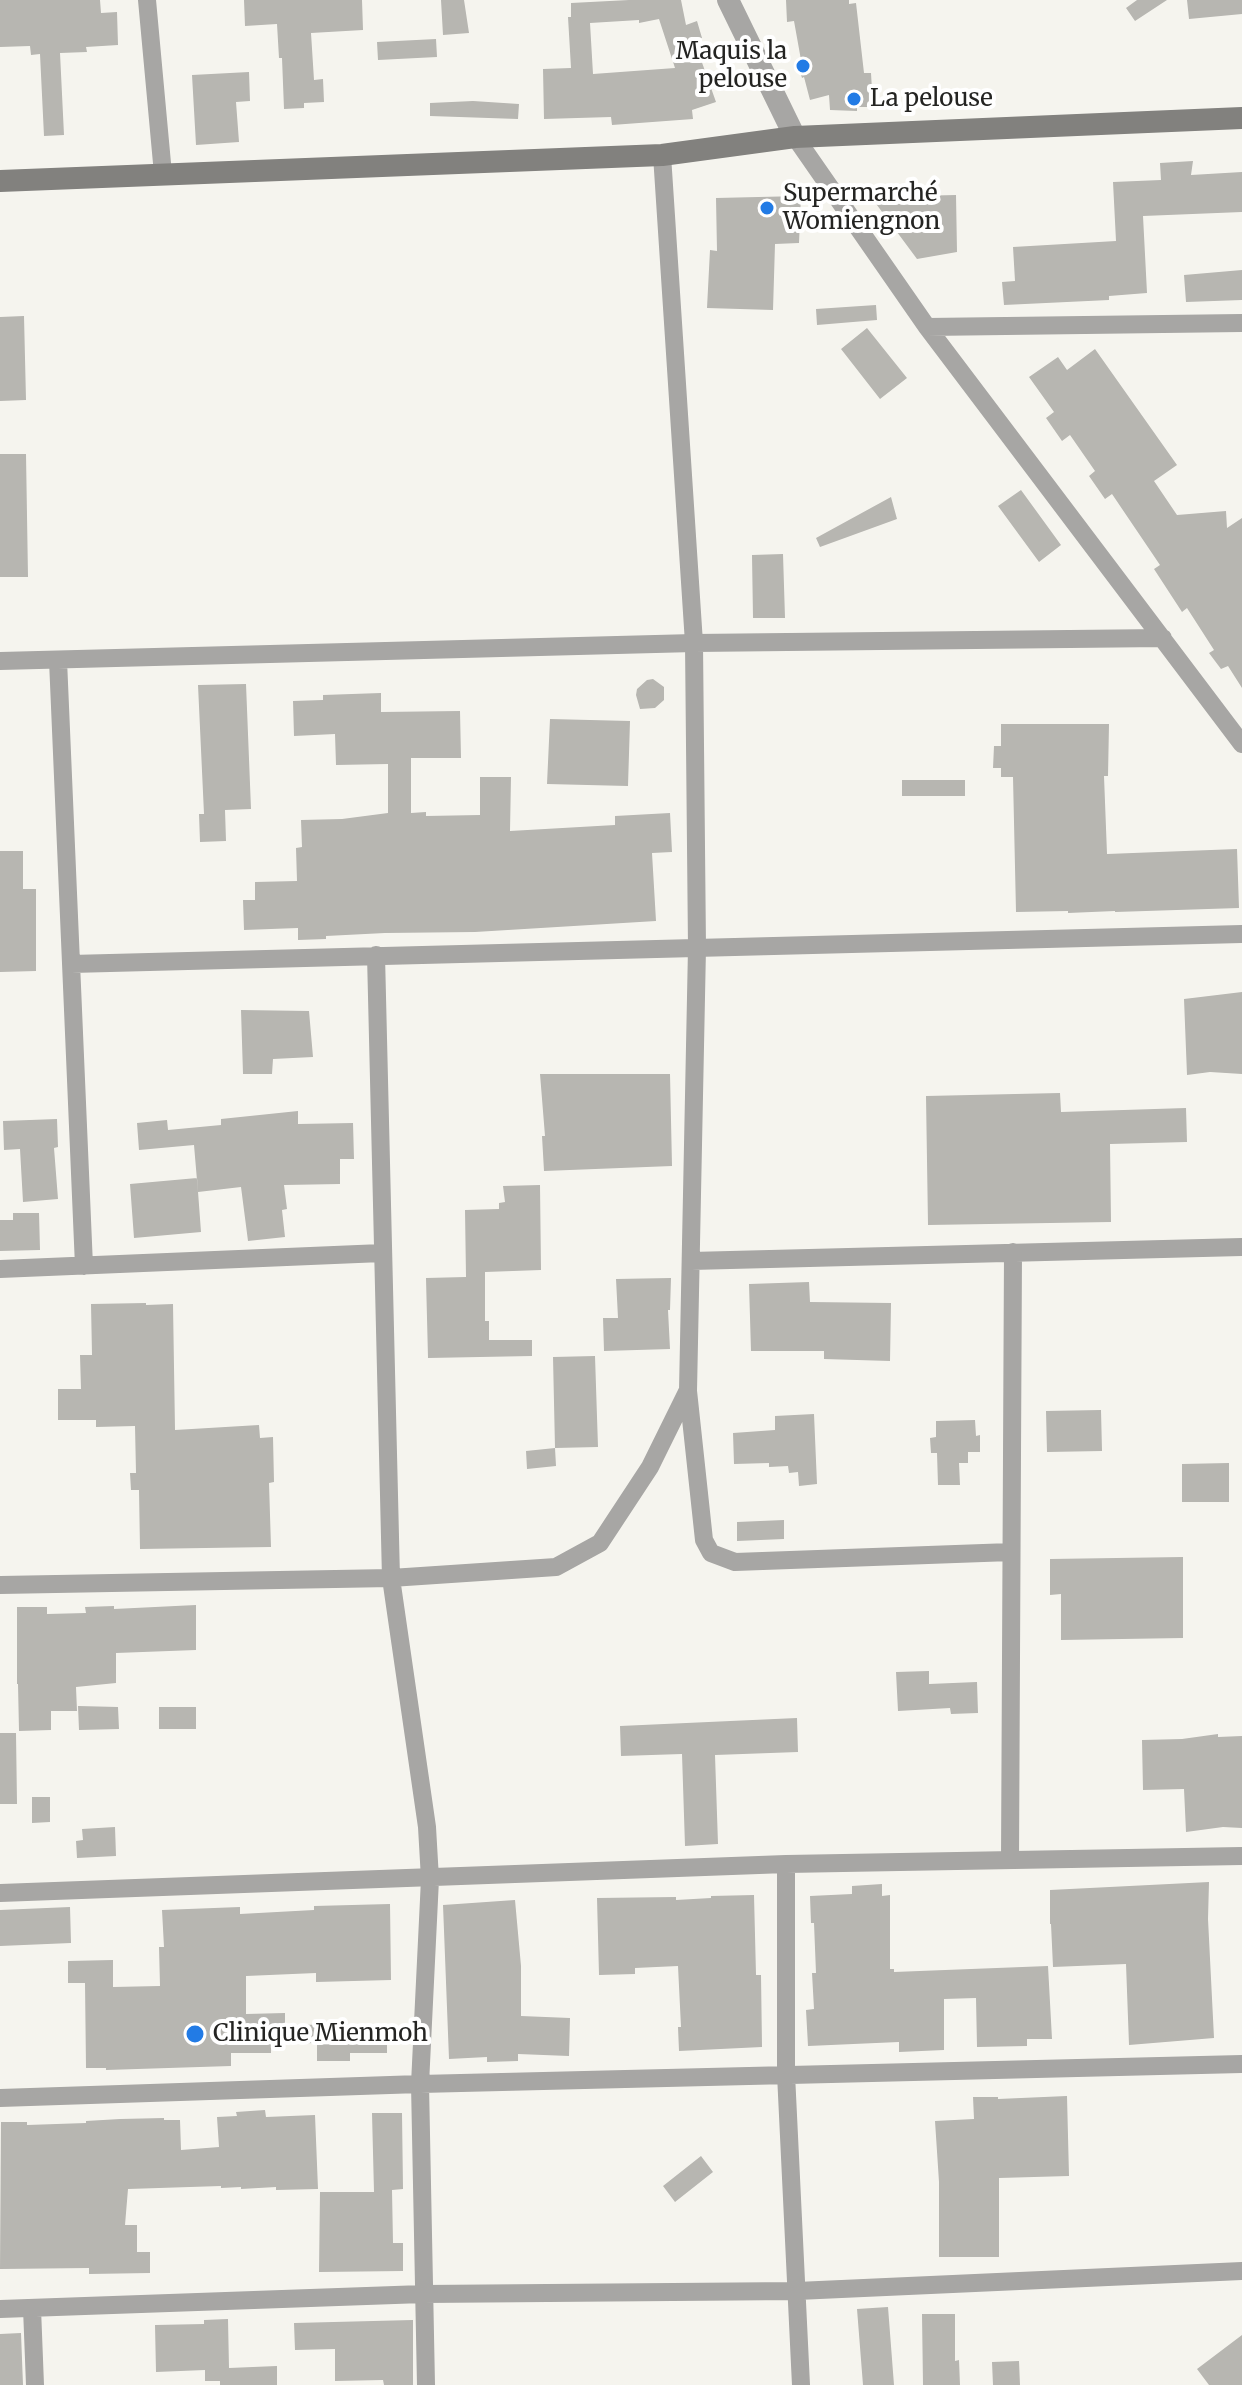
<!DOCTYPE html>
<meta charset="utf-8">
<style>
body{margin:0}
canvas{display:block;background:#f5f4ee}
</style>
<canvas width="1242" height="2385"></canvas>
<script>
const c = document.querySelector('canvas').getContext('2d');
c.lineJoin = 'round';
function fillPath(path, color) { c.fillStyle = color; c.fill(path, 'evenodd'); }
const toPath = rows => new Path2D(rows.map(r => 'M' + r).join(''));
function trace(path, color, width, dash) { c.strokeStyle = color; c.lineWidth = width; c.lineCap = dash ? 'butt' : 'round'; c.setLineDash(dash || []); c.stroke(path); }
function drawText(font, color, halo, rows, align = 'center') {
  c.font = font + ' Merriweather,serif'; c.lineWidth = 8; c.setLineDash([]); c.textBaseline = 'middle'; c.strokeStyle = halo; c.fillStyle = color; for (const [text, x, y, turn = 0] of rows) {
    c.save(); c.translate(x, y); c.rotate((+turn || 0) * Math.PI / 180); c.textAlign = isNaN(turn) ? turn : align; if (halo) c.strokeText(text, 0, 0); c.fillText(text, 0, 0); c.restore();
  }
}
fillPath(toPath([
 [0,0,100,0,101,13,117,12,118,45,86,47,87,52,60,53,64,135,44,136,40,54,31,55,30,46,0,47],
 [244,0,362,0,363,30,311,33,314,80,323,79,324,102,304,103,304,108,284,109,282,58,279,58,277,24,245,26],
 [441,0,464,0,469,33,443,35],
 [629,0,681,0,686,25,697,21,702,38,694,40,716,102,692,110,693,119,612,125,611,117,544,119,543,69,571,68,568,17,571,17,571,3],
 [659,19,675,68,593,74,590,23,639,20,639,23],
 [786,0,849,0,849,4,856,3,864,73,871,73,873,107,857,107,857,111,830,110,829,95,810,100,804,77,802,78,797,62,801,60,794,21,787,22],
 [1137,0,1167,0,1135,21,1126,8],
 [1187,0,1242,0,1242,14,1189,19],
 [436,39,437,57,378,60,377,42],
 [249,72,250,101,236,102,239,142,196,145,192,75],
 [473,101,519,104,518,119,430,116,430,103],
 [1193,161,1191,175,1242,172,1242,212,1143,216,1147,293,1109,296,1109,300,1004,305,1002,282,1015,281,1013,247,1116,241,1113,182,1161,180,1160,163],
 [956,195,957,252,917,259,871,197],
 [801,196,799,243,775,244,773,310,707,308,710,250,717,251,716,198],
 [1242,270,1242,300,1186,302,1184,275],
 [876,305,877,320,817,325,816,309],
 [24,316,26,400,0,401,0,317],
 [867,328,907,378,880,399,841,349],
 [1095,349,1177,465,1154,481,1177,515,1226,511,1227,528,1242,518,1242,688,1228,666,1221,669,1209,653,1214,650,1187,608,1182,612,1154,569,1160,565,1112,494,1105,499,1089,476,1095,471,1070,435,1062,441,1046,418,1054,412,1029,377,1058,357,1067,370],
 [0,454,26,454,28,577,0,577],
 [1021,490,1061,545,1039,562,998,506],
 [891,497,897,519,820,547,816,538],
 [783,554,785,618,753,618,752,555],
 [653,679,664,687,664,700,655,708,640,709,636,695,637,689,647,680],
 [246,684,251,809,225,810,226,841,200,842,199,814,204,814,198,685],
 [381,693,381,712,460,711,461,758,411,758,411,813,426,812,426,816,480,815,480,777,511,777,510,831,615,825,615,816,670,813,672,852,652,853,656,921,475,932,385,933,326,936,326,939,298,940,298,928,244,930,243,900,255,900,255,882,297,881,296,848,302,847,301,820,342,819,388,813,388,764,336,765,335,734,294,736,293,701,323,700,323,695],
 [550,719,630,721,628,786,547,784],
 [1001,724,1109,724,1108,776,1104,776,1107,854,1237,849,1239,908,1115,912,1115,911,1068,913,1068,911,1016,912,1013,777,1001,777,1001,768,993,768,994,746,1001,746],
 [902,780,965,780,965,796,902,796],
 [0,851,23,851,23,889,36,889,36,971,0,972],
 [1242,992,1242,1074,1210,1072,1187,1075,1184,999],
 [241,1010,309,1011,313,1057,273,1059,272,1074,243,1074],
 [540,1074,670,1074,672,1166,544,1171,542,1136,545,1136],
 [1060,1093,1061,1112,1186,1108,1187,1142,1110,1144,1111,1222,928,1225,926,1096],
 [298,1111,298,1124,353,1123,354,1159,340,1159,340,1184,284,1185,287,1209,282,1210,285,1237,248,1241,241,1187,198,1192,194,1145,139,1150,137,1123,167,1120,168,1130,221,1125,221,1119],
 [57,1119,58,1147,54,1148,58,1199,23,1202,20,1149,4,1150,3,1121],
 [197,1178,201,1232,134,1238,130,1184],
 [540,1185,541,1270,485,1272,485,1321,489,1321,489,1340,532,1340,532,1356,428,1358,426,1278,466,1277,465,1210,499,1209,499,1203,505,1202,503,1186],
 [13,1213,39,1213,40,1250,0,1251,0,1220,13,1220],
 [671,1278,670,1310,668,1310,670,1349,604,1351,603,1318,618,1318,616,1279],
 [809,1282,810,1302,891,1303,890,1361,824,1359,824,1351,751,1351,749,1284],
 [146,1303,146,1305,173,1304,175,1430,259,1425,260,1438,273,1437,274,1482,269,1483,271,1547,140,1549,139,1490,131,1490,130,1473,136,1473,135,1426,96,1427,96,1420,58,1420,58,1389,81,1389,80,1355,92,1355,91,1304],
 [595,1356,598,1447,555,1448,553,1357],
 [1101,1410,1102,1451,1047,1452,1046,1411],
 [814,1414,817,1484,799,1486,798,1472,789,1473,788,1466,769,1467,769,1463,734,1464,733,1433,775,1430,775,1416],
 [975,1420,976,1436,980,1435,980,1452,968,1452,968,1463,959,1463,960,1485,938,1485,937,1453,931,1453,930,1438,936,1437,936,1421],
 [555,1448,556,1466,527,1469,526,1451],
 [1229,1463,1229,1502,1182,1502,1182,1464],
 [784,1520,784,1539,737,1541,737,1522],
 [1183,1557,1183,1638,1061,1640,1061,1594,1050,1595,1050,1559],
 [196,1605,196,1650,116,1653,116,1683,76,1687,77,1711,51,1711,51,1730,19,1731,18,1684,17,1684,17,1607,47,1607,47,1614,86,1613,85,1607,114,1606,114,1609],
 [929,1671,929,1684,977,1682,978,1713,951,1714,950,1708,898,1711,896,1672],
 [78,1706,118,1707,119,1729,79,1730],
 [159,1707,196,1707,196,1729,159,1729],
 [797,1718,798,1752,715,1755,718,1844,685,1846,682,1754,621,1756,620,1726],
 [0,1733,16,1733,17,1804,0,1804],
 [1218,1734,1218,1737,1242,1736,1242,1828,1223,1827,1186,1832,1184,1789,1143,1790,1142,1740,1182,1739],
 [32,1797,50,1797,50,1822,32,1823],
 [115,1827,116,1856,77,1858,76,1841,83,1840,82,1829],
 [1209,1882,1208,1919,1214,2038,1129,2045,1126,1964,1053,1967,1051,1924,1050,1924,1050,1890],
 [882,1884,882,1896,890,1895,890,1969,894,1969,894,1972,1048,1966,1052,2039,1027,2039,1027,2046,977,2047,976,1998,944,1999,944,2050,899,2052,899,2042,808,2046,806,2010,814,2009,812,1973,816,1973,814,1923,811,1923,810,1896,852,1894,852,1886],
 [754,1895,756,1975,761,1975,762,2047,679,2051,678,2027,681,2027,678,1966,635,1968,635,1974,599,1975,597,1898,676,1897,676,1900,711,1898,711,1896],
 [515,1900,521,1966,521,2016,570,2018,569,2056,518,2054,518,2061,487,2062,487,2057,449,2059,443,1905],
 [390,1904,391,1980,316,1982,316,1973,246,1976,246,2014,285,2013,285,2025,387,2024,387,2053,350,2053,350,2061,317,2061,317,2043,271,2044,271,2053,231,2053,231,2066,106,2070,106,2068,86,2068,85,1983,68,1983,68,1961,113,1960,113,1987,160,1986,159,1947,164,1947,162,1910,240,1907,240,1914,314,1910,314,1906],
 [70,1907,71,1943,0,1946,0,1910],
 [1067,2096,1069,2176,999,2178,999,2257,939,2257,939,2182,935,2121,974,2119,973,2097,998,2097,998,2099],
 [265,2110,266,2117,315,2115,318,2189,276,2190,276,2187,241,2189,241,2187,221,2188,221,2186,128,2189,125,2225,137,2225,137,2252,150,2252,150,2273,89,2274,89,2268,0,2269,1,2122,27,2122,27,2125,86,2123,86,2121,120,2119,164,2118,164,2120,180,2120,181,2150,219,2147,217,2117,237,2116,236,2112],
 [372,2113,402,2113,403,2189,392,2190,393,2243,403,2243,403,2271,319,2272,320,2192,374,2192],
 [701,2156,713,2172,675,2202,663,2186],
 [888,2307,894,2385,863,2385,857,2309],
 [922,2314,955,2314,955,2361,959,2360,960,2385,923,2385],
 [228,2319,229,2368,277,2366,277,2385,220,2385,220,2381,205,2381,205,2370,156,2372,155,2325,204,2324,204,2320],
 [413,2320,413,2385,384,2385,383,2380,335,2381,335,2349,295,2350,294,2323],
 [21,2333,23,2385,0,2385,0,2334],
 [1242,2335,1242,2385,1209,2385,1197,2369],
 [1019,2361,1020,2385,993,2385,992,2362]
]), '#b7b6b1');
trace(toPath([
 [147,0,163,174],
 [795,137,927,327,1242,744],
 [662,155,694,643,697,948,688,1391,704,1540,711,1553,735,1562,1011,1552],
 [927,327,1242,323],
 [58,660,84,1266],
 [0,661,694,643,1163,638],
 [376,955,391,1578,427,1827,430,1879,420,2084,426,2385],
 [71,964,1242,934],
 [691,1261,1242,1247],
 [0,1269,382,1253],
 [0,1585,391,1578,556,1567,600,1543,650,1467,687,1392],
 [1010,1860,1013,1252],
 [786,1864,786,2074,801,2385],
 [0,1893,786,1864,1242,1856],
 [0,2098,420,2084,1242,2064],
 [32,2308,35,2385],
 [0,2309,423,2294,797,2291,1242,2271]
]), '#a7a6a4', 18);
trace(toPath([
 [728,0,795,137]
]), '#a7a6a4', 22);
trace(toPath([
 [0,181,662,155,795,137,1242,118]
]), '#82817e', 22);
for (const [x, y, r, color] of [
 [803,66,8,"#227be5"],
 [854,99,8,"#227be5"],
 [767,208,8,"#227be5"],
 [195,2034,10,"#227be5"]
]) { const dot = new Path2D(); dot.arc(x, y, r, 0, 2 * Math.PI); c.fillStyle = color; c.fill(dot); trace(dot, '#fff', 3); }
drawText('24px', '#242422', '#fff', [
 ["Maquis la",787,52,"right"],
 ["pelouse",787,80,"right"],
 ["La pelouse",870,99],
 ["Supermarché",783,194],
 ["Womiengnon",783,222],
 ["Clinique Mienmoh",213,2034]
], 'left');
</script>
